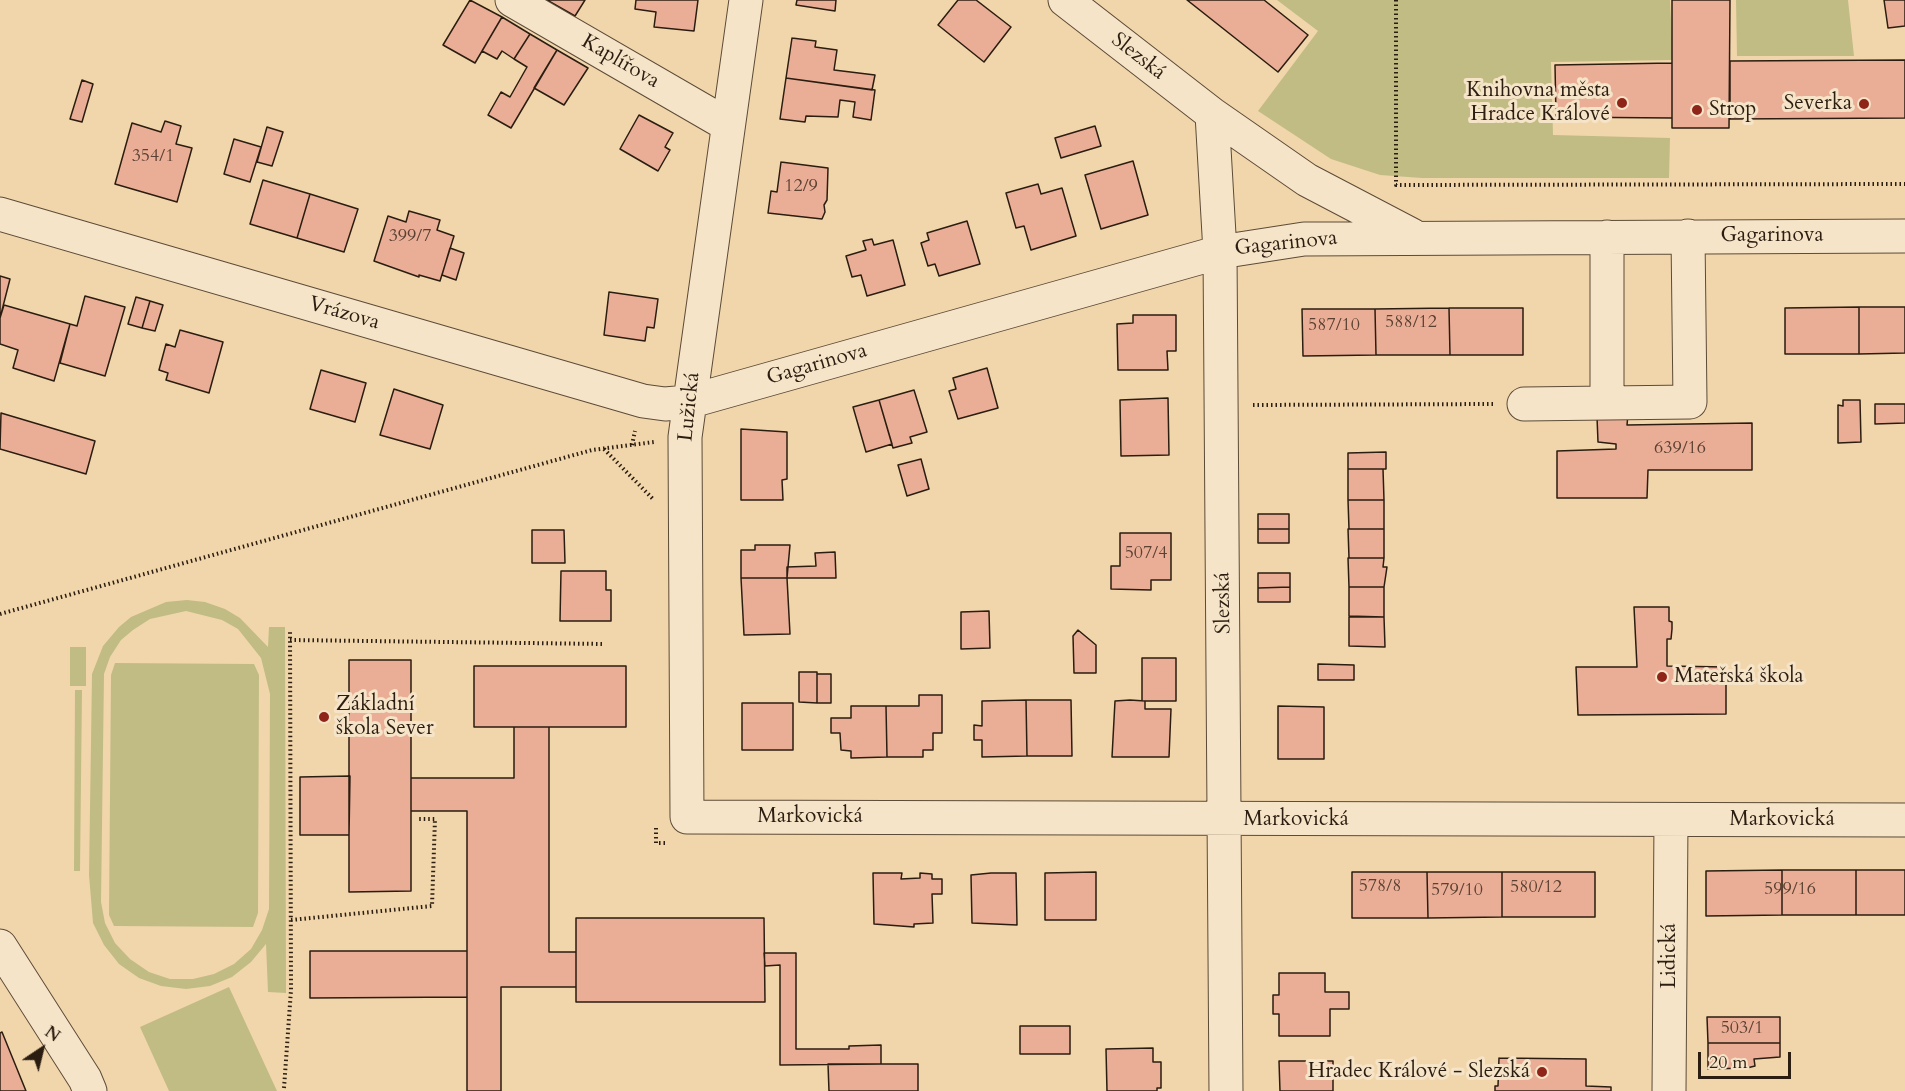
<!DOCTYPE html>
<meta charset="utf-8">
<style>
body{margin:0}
#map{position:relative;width:1905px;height:1091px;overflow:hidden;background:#f1d6ac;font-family:Cardo,serif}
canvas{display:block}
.north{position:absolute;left:12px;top:1019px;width:60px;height:60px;-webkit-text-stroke:4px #f6e4c9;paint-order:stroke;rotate:35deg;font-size:16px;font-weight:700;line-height:24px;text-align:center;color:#2b1d10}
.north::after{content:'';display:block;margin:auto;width:21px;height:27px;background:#2b1d10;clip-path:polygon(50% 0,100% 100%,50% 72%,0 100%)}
.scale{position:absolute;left:1698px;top:1052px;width:93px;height:27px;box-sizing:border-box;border:3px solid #2b1d10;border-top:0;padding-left:8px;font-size:18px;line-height:21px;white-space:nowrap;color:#2b1d10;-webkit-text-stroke:4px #f6e4c9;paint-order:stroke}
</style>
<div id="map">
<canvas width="1905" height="1091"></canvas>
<div class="north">N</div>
<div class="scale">20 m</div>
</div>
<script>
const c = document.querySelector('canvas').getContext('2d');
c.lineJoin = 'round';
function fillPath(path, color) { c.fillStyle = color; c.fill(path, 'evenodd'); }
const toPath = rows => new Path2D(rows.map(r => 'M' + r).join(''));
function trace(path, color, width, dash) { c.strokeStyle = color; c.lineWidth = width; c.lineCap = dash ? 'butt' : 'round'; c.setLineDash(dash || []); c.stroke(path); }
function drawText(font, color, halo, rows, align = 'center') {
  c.font = font + ' Cardo,serif'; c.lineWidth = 6; c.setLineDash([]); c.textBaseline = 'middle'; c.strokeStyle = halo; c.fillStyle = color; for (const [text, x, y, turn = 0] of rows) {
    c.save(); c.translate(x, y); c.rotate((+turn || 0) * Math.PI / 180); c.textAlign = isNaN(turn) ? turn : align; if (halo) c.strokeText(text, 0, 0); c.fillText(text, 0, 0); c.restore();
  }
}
fillPath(toPath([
 [1277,0,1670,0,1673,60,1551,62,1553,135,1670,138,1669,178,1422,178,1380,175,1331,159,1258,111,1318,31],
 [1736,0,1848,0,1854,56,1737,56],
 [187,600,205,602,225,609,240,618,268,647,269,627,285,627,286,993,268,992,266,944,251,962,232,977,210,986,186,989,161,986,139,978,119,964,104,945,93,923,89,875,92,674,103,646,119,627,131,617,166,602],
 [186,611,222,620,238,629,261,658,270,694,269,909,262,930,251,949,234,964,214,974,193,979,170,979,149,972,130,959,115,943,105,923,101,902,104,674,110,657,121,640,133,630,150,619],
 [70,647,86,647,86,686,70,686],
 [115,663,254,664,259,675,258,913,253,927,114,926,109,915,111,675],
 [75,690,82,690,80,871,74,871],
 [229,987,277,1091,169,1091,140,1027]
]), '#c1bc84');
const building = toPath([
 [470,0,502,17,475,63,443,45,470,0],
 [547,0,585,0,575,16,547,0],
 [636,0,698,0,694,31,654,27,656,12,635,9,636,0],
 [797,0,836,0,835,11,796,5,797,0],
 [958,0,976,0,1011,27,984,62,938,25,958,0],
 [1187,0,1264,0,1308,35,1278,72,1187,0],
 [1672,0,1730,0,1729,128,1672,128,1672,0],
 [1884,0,1905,0,1905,26,1888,28,1884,0],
 [502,17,530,34,514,59,502,51,497,59,482,51,502,17],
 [530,34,557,50,511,128,488,115,501,92,510,97,527,67,514,59,530,34],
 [792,38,816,41,815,47,837,50,834,70,875,75,872,90,786,78,792,38],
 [557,50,588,68,564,105,534,88,557,50],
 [1905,60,1905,118,1730,119,1730,61,1905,60],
 [1672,63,1672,118,1556,117,1555,65,1672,63],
 [786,78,875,90,871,120,853,117,855,102,840,100,838,117,806,116,805,122,780,119,786,78],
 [82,80,93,84,82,122,70,119,82,80],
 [639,115,673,133,665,147,670,150,658,171,620,149,639,115],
 [165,121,181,126,176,144,192,148,177,202,115,184,132,123,161,132,165,121],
 [1095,126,1101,146,1061,158,1055,138,1095,126],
 [267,127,283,132,272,166,257,162,267,127],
 [234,139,261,147,250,182,224,174,234,139],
 [1133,161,1148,215,1101,229,1085,175,1133,161],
 [781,162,828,168,827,200,824,205,825,212,822,219,768,213,771,191,777,192,781,162],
 [263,180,310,194,297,238,250,224,263,180],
 [1038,184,1041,194,1062,188,1076,236,1031,250,1024,226,1016,228,1006,193,1038,184],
 [310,194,358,209,344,252,297,238,310,194],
 [409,211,440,220,437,230,454,236,440,281,419,275,419,277,374,261,388,216,406,222,409,211],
 [967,221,980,264,939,276,935,264,928,266,921,243,929,240,927,233,967,221],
 [872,239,874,245,893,240,905,285,867,296,861,275,852,277,846,256,866,250,863,241,872,239],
 [450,248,464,253,456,280,442,275,450,248],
 [0,276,10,279,0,318,0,276],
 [609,292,658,299,654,328,647,327,645,341,604,335,609,292],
 [85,296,125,307,105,376,60,363,70,324,77,326,85,296],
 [136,297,150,301,142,328,128,324,136,297],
 [150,301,163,305,155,331,142,328,150,301],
 [4,305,70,324,54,381,13,368,18,350,0,344,0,318,4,305],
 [1859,307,1905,307,1905,353,1859,354,1859,307],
 [1859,307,1859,354,1785,354,1785,308,1859,307],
 [1449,308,1523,308,1523,355,1450,355,1449,308],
 [1449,308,1450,355,1376,355,1375,309,1449,308],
 [1302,309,1375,309,1376,355,1303,356,1302,309],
 [1133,315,1176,315,1176,351,1167,351,1168,370,1118,370,1117,324,1133,323,1133,315],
 [180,330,223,342,209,393,166,380,168,373,159,370,166,344,175,347,180,330],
 [987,368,998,408,958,419,949,391,956,389,953,378,987,368],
 [321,370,366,383,355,422,310,409,321,370],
 [394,389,443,405,430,449,380,435,394,389],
 [914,390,927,432,910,437,912,443,893,448,879,400,914,390],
 [1168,398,1169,455,1121,456,1120,400,1168,398],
 [879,400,892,444,866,452,853,407,879,400],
 [1843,400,1860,400,1861,442,1838,443,1838,405,1843,406,1843,400],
 [1875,404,1905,404,1905,423,1875,424,1875,404],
 [1,413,95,441,86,474,0,449,1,413],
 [1628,414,1627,425,1752,423,1752,470,1648,470,1647,498,1557,498,1557,451,1616,449,1616,444,1598,442,1597,417,1628,414],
 [741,429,787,432,787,479,782,480,783,500,741,500,741,429],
 [1386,452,1386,469,1348,469,1348,453,1386,452],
 [921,459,929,489,907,496,898,465,921,459],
 [1348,469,1383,469,1384,500,1348,500,1348,469],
 [1348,500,1384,500,1384,529,1349,529,1348,500],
 [1258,514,1289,514,1289,529,1258,529,1258,514],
 [1258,529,1289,529,1289,543,1258,543,1258,529],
 [1348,529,1384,529,1384,558,1349,558,1348,529],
 [532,530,564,530,565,563,532,563,532,530],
 [1120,533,1171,533,1171,580,1151,580,1151,590,1111,589,1111,566,1120,566,1120,533],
 [755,545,790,545,787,578,741,578,741,550,755,550,755,545],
 [835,552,836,578,787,578,787,567,816,566,815,553,835,552],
 [1348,558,1384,558,1383,567,1387,567,1384,587,1349,587,1348,558],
 [561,571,606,571,606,590,611,590,611,621,560,621,561,571],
 [1258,573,1290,573,1290,587,1258,588,1258,573],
 [741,578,787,578,790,634,744,635,741,578],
 [1290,587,1290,602,1258,602,1258,588,1290,587],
 [1349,587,1384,587,1384,617,1349,616,1349,587],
 [1634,607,1669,607,1669,621,1672,622,1672,629,1671,639,1667,639,1667,666,1726,667,1726,714,1578,715,1576,667,1637,667,1634,607],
 [989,611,990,648,961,649,961,612,989,611],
 [1349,617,1384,617,1385,647,1349,646,1349,617],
 [1078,630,1096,645,1096,673,1074,673,1073,636,1078,630],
 [1142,658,1176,658,1176,701,1142,701,1142,658],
 [349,660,411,660,411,891,349,892,349,660],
 [1318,664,1354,665,1354,680,1318,680,1318,664],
 [474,666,626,666,626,727,474,727,474,666],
 [799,672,817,672,817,703,799,702,799,672],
 [817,674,831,674,831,703,817,703,817,674],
 [919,695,942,695,942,733,933,733,933,750,923,750,923,757,887,757,886,706,919,706,919,695],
 [1026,700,1071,700,1072,756,1027,756,1026,700],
 [1026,700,1027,756,982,757,982,740,974,740,974,725,982,726,982,701,1026,700],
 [1130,700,1145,701,1145,709,1171,709,1169,757,1112,757,1115,701,1130,700],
 [742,703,793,703,793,750,742,750,742,703],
 [851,706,886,706,887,757,851,758,851,751,841,750,840,733,831,733,831,718,851,718,851,706],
 [1278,706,1324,707,1324,759,1278,759,1278,706],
 [514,727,549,727,549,952,576,952,576,987,501,987,501,1091,467,1091,467,811,411,811,411,778,514,778,514,727],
 [350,776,349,835,300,835,300,777,350,776],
 [1782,870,1782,915,1706,916,1706,871,1782,870],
 [1782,870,1856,870,1856,915,1782,915,1782,870],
 [1856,870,1905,870,1905,915,1856,915,1856,870],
 [1096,872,1096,920,1045,920,1045,873,1096,872],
 [1352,872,1427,872,1428,918,1352,918,1352,872],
 [1427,872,1502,872,1502,917,1428,918,1427,872],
 [1502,872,1595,872,1595,917,1502,917,1502,872],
 [873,873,902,873,901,879,920,878,920,873,932,874,932,879,942,879,942,894,932,894,933,923,914,924,914,927,874,924,873,873],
 [991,873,1016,873,1017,925,972,923,971,875,991,873],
 [576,918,764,918,765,1002,576,1002,576,918],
 [310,951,467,951,467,997,310,998,310,951],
 [764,953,796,953,796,1049,849,1049,849,1046,881,1045,881,1064,780,1065,780,965,765,966,764,953],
 [1279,973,1325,973,1325,992,1349,992,1349,1009,1330,1009,1330,1036,1279,1036,1279,1014,1273,1014,1273,995,1279,995,1279,973],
 [1707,1017,1780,1017,1780,1043,1708,1043,1707,1017],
 [1020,1026,1070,1026,1070,1054,1020,1054,1020,1026],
 [2,1032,26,1091,0,1091,0,1033,2,1032],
 [1708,1043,1780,1043,1780,1057,1754,1059,1755,1066,1747,1068,1708,1069,1708,1043],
 [1153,1048,1153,1062,1161,1062,1161,1088,1157,1088,1157,1091,1107,1091,1106,1049,1153,1048],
 [1499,1058,1586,1059,1586,1086,1611,1087,1611,1091,1495,1091,1495,1086,1498,1086,1499,1058],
 [1279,1061,1333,1061,1333,1091,1280,1091,1279,1061],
 [828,1064,918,1064,918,1091,829,1091,828,1064]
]);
fillPath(building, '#eaae97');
trace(building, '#2b1d10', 1.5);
const minor = toPath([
 [512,0,728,125],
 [746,0,685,437,687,817,1905,820],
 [1065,0,1212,114,1307,180,1412,235],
 [1212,114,1220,252,1226,1091],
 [0,214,643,401,665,404,688,402,1220,252,1304,239,1905,236],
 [1607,237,1607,403,1690,402,1688,236],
 [1524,404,1607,403],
 [0,946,85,1079,90,1091],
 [1669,1091,1671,821]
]);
trace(minor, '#5c4b37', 35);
trace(toPath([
 [1396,0,1396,185,1905,184],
 [1253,405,1494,404],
 [632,445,635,431],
 [604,449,653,499],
 [0,614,592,450,654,442],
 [290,640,603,644],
 [656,828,656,843,667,843],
 [291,920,432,906,435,819,419,819],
 [284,1088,291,990,290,630]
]), '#2b1d10', 4, [1.5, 3]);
trace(minor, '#f6e4c9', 33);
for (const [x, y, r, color] of [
 [1622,103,6,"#8f2418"],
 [1864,104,6,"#8f2418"],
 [1697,110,6,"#8f2418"],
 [1662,677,6,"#8f2418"],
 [324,717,6,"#8f2418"],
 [1542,1072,6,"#8f2418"]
]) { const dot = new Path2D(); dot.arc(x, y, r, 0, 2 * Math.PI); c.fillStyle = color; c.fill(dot); trace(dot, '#f6e4c9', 2); }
drawText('18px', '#5b4132', null, [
 ["354/1",153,157],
 ["12/9",801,187],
 ["399/7",410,237],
 ["588/12",1411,323],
 ["587/10",1334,326],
 ["639/16",1680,449],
 ["507/4",1146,554],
 ["578/8",1380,887],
 ["580/12",1536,888],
 ["599/16",1790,890],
 ["579/10",1457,891],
 ["503/1",1742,1029]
]);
drawText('21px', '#2b1d10', '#f6e4c9', [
 ["Slezská",1138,57,38],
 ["Kaplířova",620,62,30],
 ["Gagarinova",1772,236],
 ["Gagarinova",1286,244,-6],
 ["Vrázova",344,314,16],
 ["Gagarinova",817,365,-16],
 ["Lužická",690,407,-84],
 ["Slezská",1224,603,-91],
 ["Markovická",810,817],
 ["Markovická",1296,820],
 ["Markovická",1782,820],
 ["Lidická",1670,956,-90]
]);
drawText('21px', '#2b1d10', '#f6e4c9', [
 ["Knihovna města",1610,91],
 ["Hradce Králové",1610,115],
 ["Severka",1852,104],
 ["Strop",1709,110,"left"],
 ["Mateřská škola",1674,677,"left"],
 ["Základní",336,705,"left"],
 ["škola Sever",336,729,"left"],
 ["Hradec Králové - Slezská",1530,1072]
], 'right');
</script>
